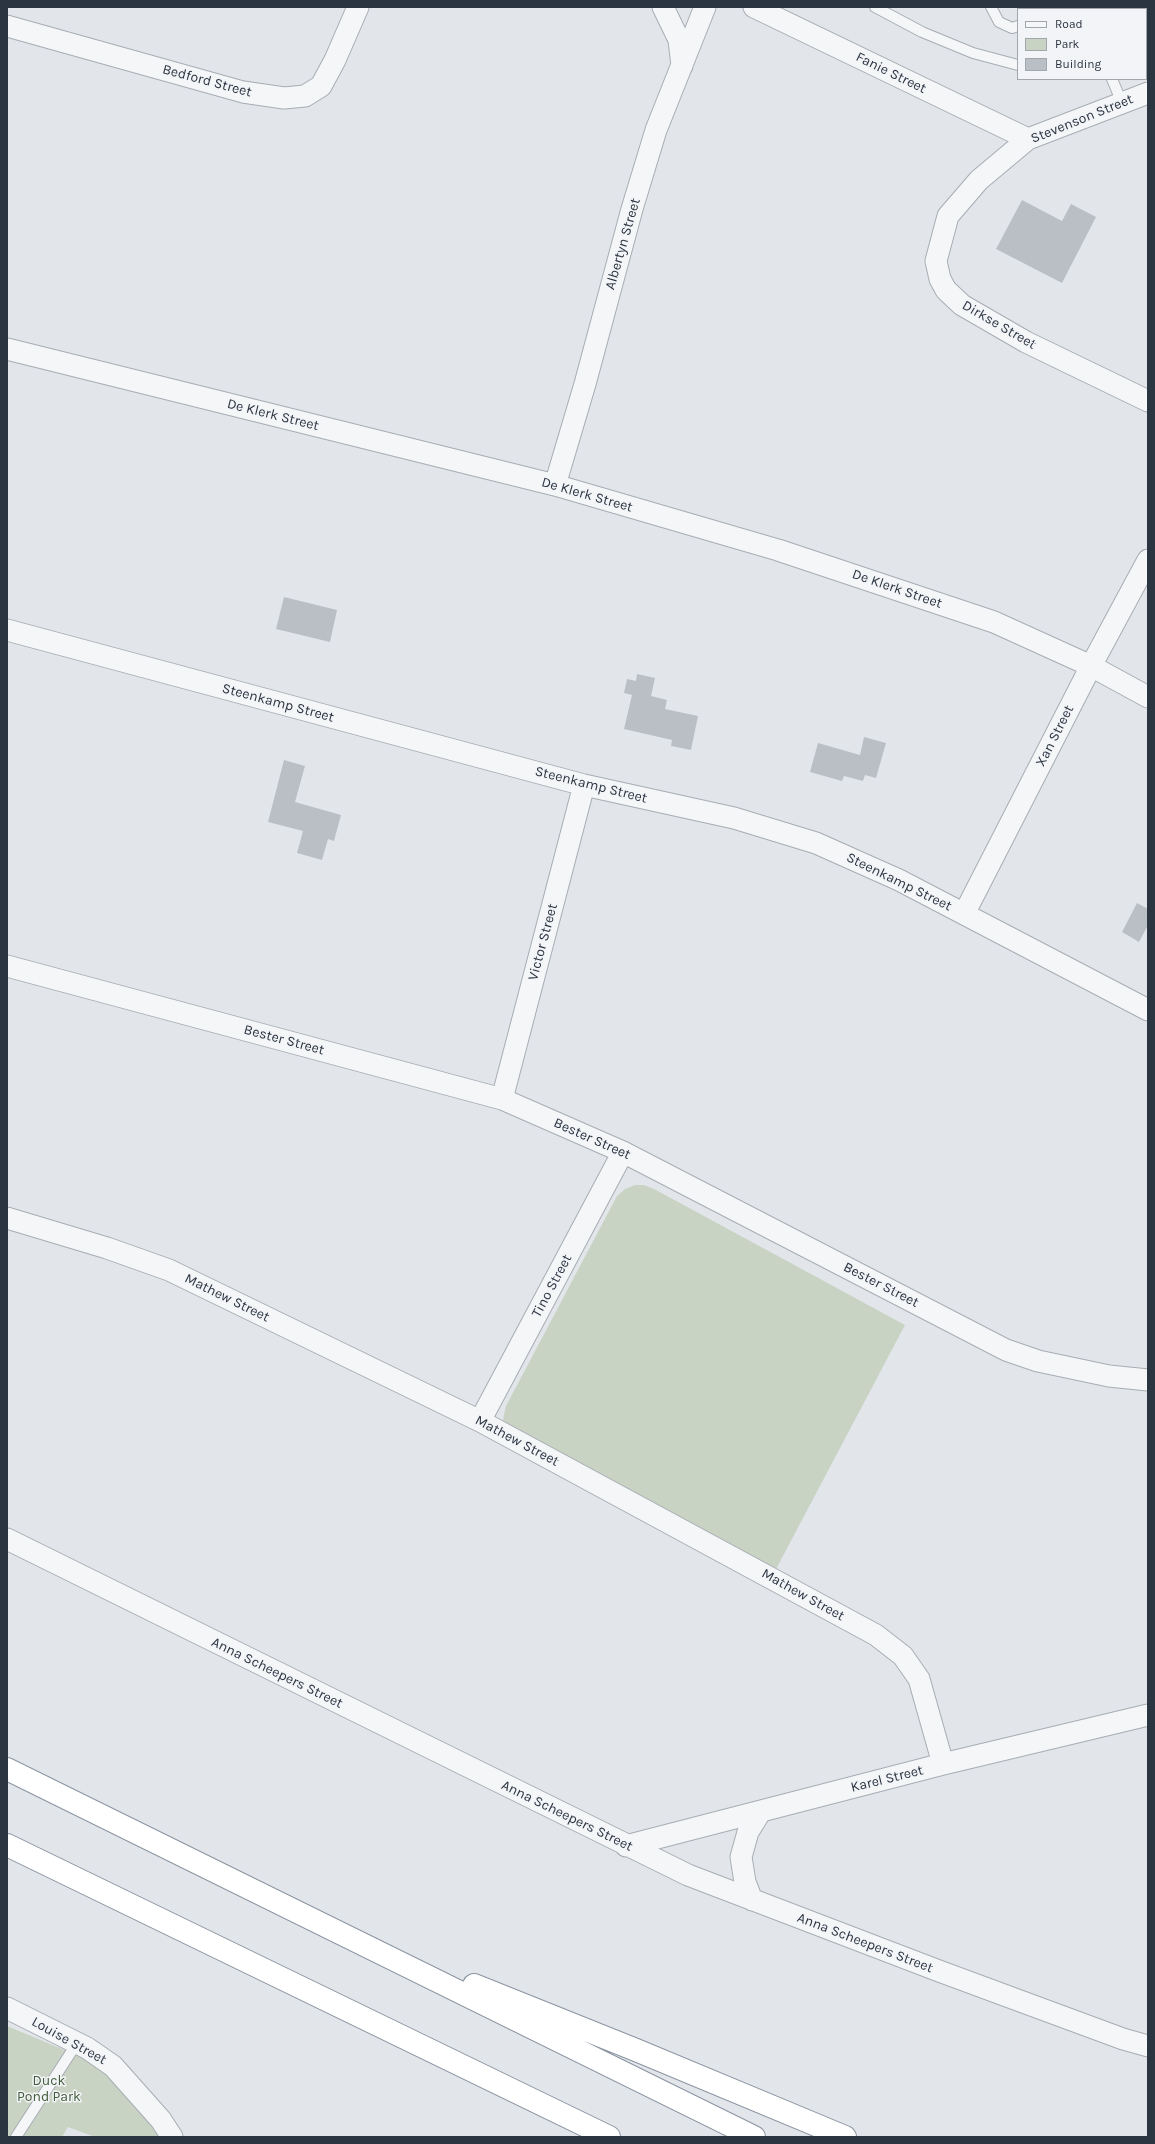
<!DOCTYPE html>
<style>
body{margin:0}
#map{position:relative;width:1155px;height:2144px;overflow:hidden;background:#e2e6ea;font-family:Karla,sans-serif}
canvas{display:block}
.frame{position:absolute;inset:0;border:8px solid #2b3441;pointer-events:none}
.legend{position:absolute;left:1017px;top:8px;width:130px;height:72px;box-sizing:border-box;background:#f2f4f7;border:1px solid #a2a7ae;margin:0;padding:5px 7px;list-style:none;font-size:12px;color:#2b3441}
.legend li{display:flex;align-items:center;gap:8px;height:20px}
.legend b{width:20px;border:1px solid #a2a7ae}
</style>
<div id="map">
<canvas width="1155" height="2144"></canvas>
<div class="frame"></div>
<ul class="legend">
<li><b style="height:5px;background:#f5f6f8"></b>Road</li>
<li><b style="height:11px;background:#c8d3c4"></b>Park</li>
<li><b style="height:11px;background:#babfc6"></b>Building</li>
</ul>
</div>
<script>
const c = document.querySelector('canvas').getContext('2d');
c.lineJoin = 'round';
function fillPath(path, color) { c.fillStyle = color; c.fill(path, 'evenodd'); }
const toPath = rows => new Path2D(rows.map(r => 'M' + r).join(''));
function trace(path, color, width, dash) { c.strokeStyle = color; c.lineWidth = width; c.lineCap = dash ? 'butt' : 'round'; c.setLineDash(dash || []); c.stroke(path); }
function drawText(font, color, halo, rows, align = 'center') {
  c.font = font + ' Karla,sans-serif'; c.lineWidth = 3; c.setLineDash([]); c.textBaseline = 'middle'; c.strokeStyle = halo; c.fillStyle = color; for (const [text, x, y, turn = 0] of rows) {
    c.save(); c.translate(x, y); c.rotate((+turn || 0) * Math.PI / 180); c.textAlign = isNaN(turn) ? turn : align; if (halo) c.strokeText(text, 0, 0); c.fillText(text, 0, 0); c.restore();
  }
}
fillPath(toPath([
 [635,1185,644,1185,656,1190,905,1325,774,1573,509,1429,503,1420,506,1406,617,1196,625,1189],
 [7,2026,110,2069,162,2137,95,2137,68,2127,62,2137,7,2137]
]), '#c8d3c4');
fillPath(toPath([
 [1022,200,1062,221,1071,204,1096,217,1062,283,996,249],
 [284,597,337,610,330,642,276,629],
 [637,674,655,678,651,696,667,700,665,709,698,716,691,750,671,746,672,740,624,729,632,695,624,693,627,679,636,681],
 [864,737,886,743,876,778,865,775,863,781,844,776,842,781,810,772,818,743,860,755],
 [284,760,305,766,295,802,341,815,334,841,328,839,322,860,297,853,303,831,268,822],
 [1137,903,1148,909,1148,925,1139,942,1122,932]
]), '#babfc6');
const service = toPath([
 [875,7,922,32,973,53,1018,65],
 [991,7,999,22,1012,28,1018,26],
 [1083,7,1084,9],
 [1060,9,1064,7],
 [1112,79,1122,103],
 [16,2137,77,2043]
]);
const minor = toPath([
 [663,7,679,40,682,66],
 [754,7,1028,139],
 [7,26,243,92,284,98,305,96,321,86,335,60,358,7],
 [1148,93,1028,139,979,180,948,216,936,261,940,279,946,290,962,305,1026,342,1148,401],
 [7,349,555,485,778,550,994,622,1091,666,1148,697],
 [555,485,585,384,632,209,656,130,705,7],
 [7,630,584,785,734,818,816,843,899,880,1148,1010],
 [964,914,1091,666,1148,560],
 [7,966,502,1099,623,1152,1006,1350,1038,1361,1109,1376,1148,1380],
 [502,1099,584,785],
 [7,1218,107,1248,169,1270,480,1421,876,1635,903,1656,919,1679,943,1764],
 [480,1421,623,1152],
 [7,1539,688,1875,939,1971,1123,2039,1148,2046],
 [626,1846,943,1764,1148,1715],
 [752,1900,745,1882,741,1857,748,1832,761,1811],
 [7,2008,87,2048,113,2066,161,2120,172,2137]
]);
const motorway = toPath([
 [7,1769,754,2137],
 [7,1845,609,2137],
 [474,1985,636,2050,845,2137]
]);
trace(service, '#a7adb4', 12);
trace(minor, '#a7adb4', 23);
trace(motorway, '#8a94a0', 24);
trace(service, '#f5f6f8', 10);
trace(minor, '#f5f6f8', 21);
trace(motorway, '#fff', 22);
drawText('14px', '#2b3441', '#f2f4f7', [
 ["Fanie Street",891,73,26],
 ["Bedford Street",207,81,15],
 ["Stevenson Street",1082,119,-22],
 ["Albertyn Street",623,244,-74],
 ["Dirkse Street",999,325,30],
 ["De Klerk Street",273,415,14],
 ["De Klerk Street",587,495,16],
 ["De Klerk Street",897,589,19],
 ["Steenkamp Street",278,703,15],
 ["Xan Street",1055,736,-63],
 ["Steenkamp Street",591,785,14],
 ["Steenkamp Street",899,882,26],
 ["Victor Street",543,942,-75],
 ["Bester Street",284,1040,15],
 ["Bester Street",592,1139,24],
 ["Bester Street",881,1285,27],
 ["Tino Street",552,1286,-62],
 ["Mathew Street",227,1298,26],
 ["Mathew Street",517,1441,28],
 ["Mathew Street",803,1595,29],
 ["Anna Scheepers Street",277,1673,26],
 ["Karel Street",887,1779,-14],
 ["Anna Scheepers Street",567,1816,26],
 ["Anna Scheepers Street",865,1943,21],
 ["Louise Street",69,2041,29]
]);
drawText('14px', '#415c39', '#f2f4f7', [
 ["Duck",49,2081],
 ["Pond Park",49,2097]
]);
</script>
